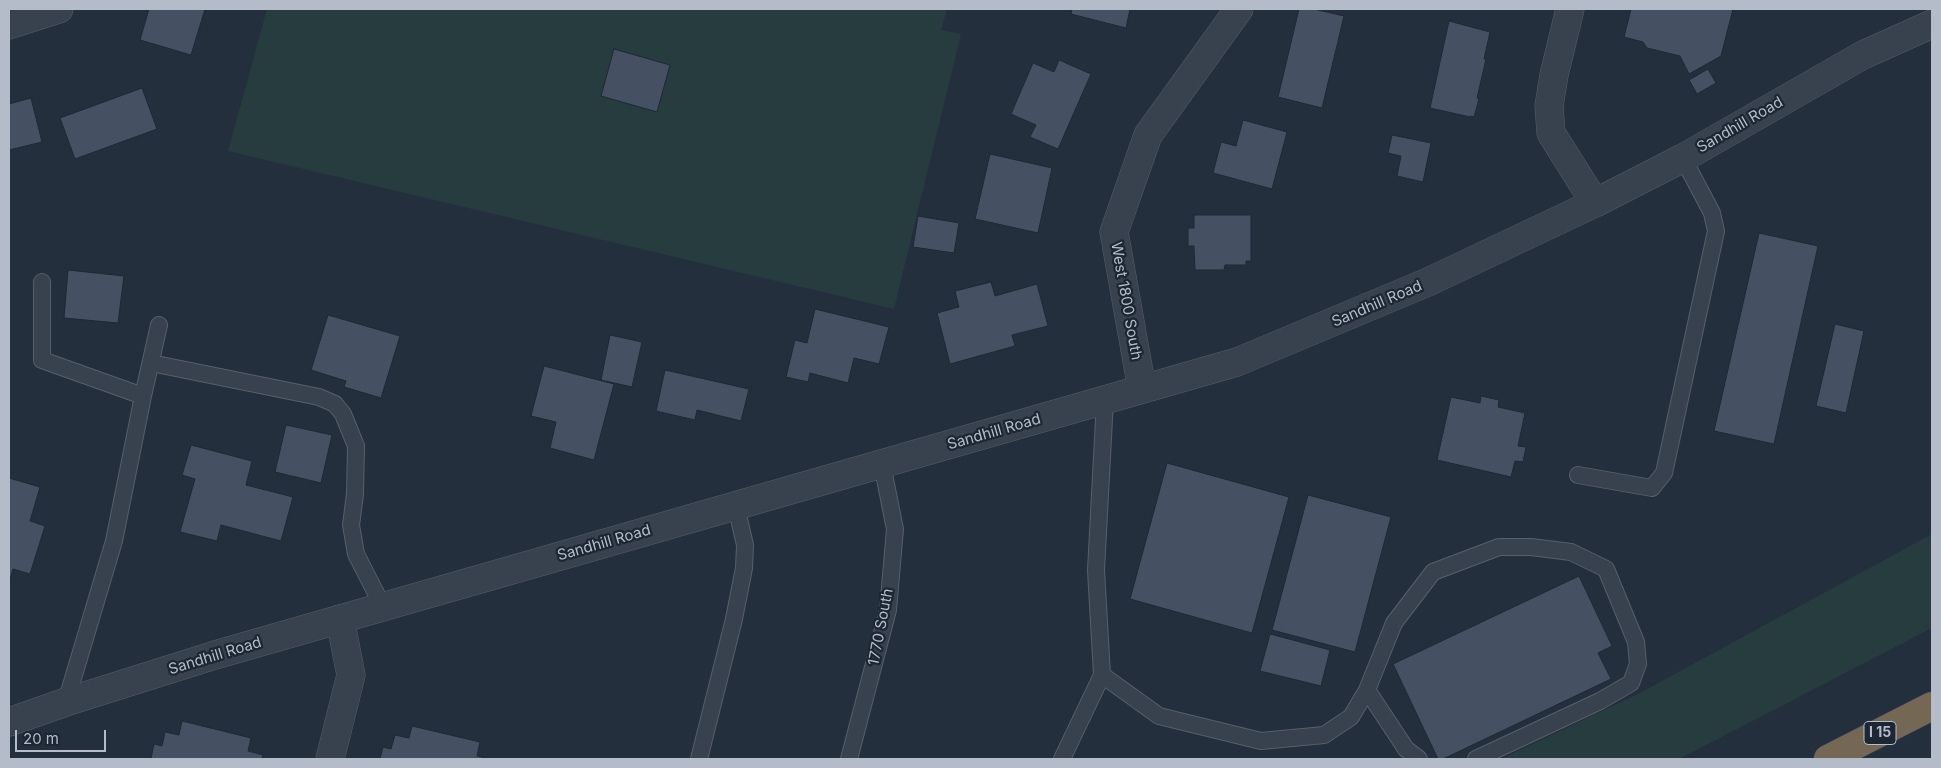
<!DOCTYPE html>
<style>
body{margin:0}
#map{position:relative;width:1941px;height:768px;overflow:hidden;background:#242f3e;font-family:Inter,sans-serif}
canvas{display:block}
.frame{position:absolute;inset:0;border:10px solid #b4bcc9;pointer-events:none}
.scale{position:absolute;left:15px;top:730px;width:91px;height:22px;box-sizing:border-box;border:2px solid #b4bcc9;border-top:0;padding-left:6px;font-size:15px;line-height:18px;white-space:nowrap;color:#b4bcc9;-webkit-text-stroke:4px #1d2633;paint-order:stroke}
</style>
<div id="map">
<canvas width="1941" height="768"></canvas>
<div class="frame"></div>
<div class="scale">20 m</div>
</div>
<script>
const c = document.querySelector('canvas').getContext('2d');
c.lineJoin = 'round';
function fillPath(path, color) { c.fillStyle = color; c.fill(path, 'evenodd'); }
const toPath = rows => new Path2D(rows.map(r => 'M' + r).join(''));
function trace(path, color, width, dash) { c.strokeStyle = color; c.lineWidth = width; c.lineCap = dash ? 'butt' : 'round'; c.setLineDash(dash || []); c.stroke(path); }
function drawText(font, color, halo, rows, align = 'center') {
  c.font = font + ' Inter,sans-serif'; c.lineWidth = 4.5; c.setLineDash([]); c.textBaseline = 'middle'; c.strokeStyle = halo; c.fillStyle = color; for (const [text, x, y, turn = 0] of rows) {
    c.save(); c.translate(x, y); c.rotate((+turn || 0) * Math.PI / 180); c.textAlign = isNaN(turn) ? turn : align; if (halo) c.strokeText(text, 0, 0); c.fillText(text, 0, 0); c.restore();
  }
}
fillPath(toPath([
 [267,9,947,9,941,30,961,34,894,309,228,151],
 [1932,534,1932,628,1679,759,1501,759,1638,694]
]), '#263c3f');
const building = toPath([
 [149,9,205,9,191,55,140,40,149,9],
 [1072,9,1130,9,1126,28,1071,14,1072,9],
 [1299,9,1314,9,1344,16,1322,108,1278,97,1299,9],
 [1631,9,1733,9,1721,56,1689,74,1680,56,1647,48,1643,42,1624,37,1631,9],
 [1449,21,1490,32,1484,59,1486,59,1477,98,1479,99,1474,117,1470,116,1470,117,1430,108,1449,21],
 [614,49,670,65,657,112,601,96,614,49],
 [1059,60,1091,74,1058,149,1030,137,1036,125,1011,114,1033,63,1054,72,1059,60],
 [1708,69,1716,83,1697,94,1689,80,1708,69],
 [142,88,157,129,75,159,60,118,142,88],
 [31,98,42,142,9,150,9,104,31,98],
 [1243,120,1287,132,1272,189,1213,173,1221,142,1236,146,1243,120],
 [1392,135,1431,143,1423,182,1397,176,1401,156,1388,153,1392,135],
 [990,154,1052,168,1038,233,975,219,990,154],
 [1194,215,1251,215,1251,261,1246,261,1246,265,1225,265,1224,270,1195,270,1194,246,1188,246,1188,228,1194,228,1194,215],
 [918,216,959,223,954,253,913,247,918,216],
 [1759,233,1818,246,1774,444,1714,431,1759,233],
 [68,270,124,276,118,323,64,318,68,270],
 [991,282,995,296,1037,284,1048,326,1012,335,1015,346,950,364,937,313,959,307,955,291,991,282],
 [815,309,889,327,879,364,854,358,848,383,810,373,808,382,786,377,795,340,807,343,815,309],
 [328,315,400,336,381,398,344,387,346,381,311,370,328,315],
 [1835,324,1864,331,1846,413,1816,406,1835,324],
 [610,335,642,342,632,387,601,380,610,335],
 [544,366,614,384,594,460,550,448,556,422,531,416,544,366],
 [665,370,749,389,741,421,697,410,695,420,656,411,665,370],
 [1481,396,1499,400,1498,407,1525,413,1518,446,1526,447,1523,462,1515,461,1511,477,1437,460,1451,397,1480,403,1481,396],
 [286,425,332,435,321,483,275,472,286,425],
 [191,445,252,461,246,485,293,497,281,541,221,525,217,541,180,532,195,479,182,475,191,445],
 [1167,463,1289,497,1252,633,1130,599,1167,463],
 [9,478,40,487,30,521,45,526,30,574,13,569,9,583,9,478],
 [1308,495,1391,517,1355,652,1272,630,1308,495],
 [1579,576,1612,646,1598,653,1611,679,1443,759,1438,759,1393,664,1579,576],
 [1270,634,1330,650,1321,686,1260,671,1270,634],
 [182,721,251,738,248,751,263,755,262,759,151,759,154,744,162,746,165,732,179,735,182,721],
 [412,726,480,742,477,756,490,759,380,759,383,747,391,749,395,735,409,738,412,726]
]);
fillPath(building, '#455162');
trace(building, '#1f2835', 1);
const service = toPath([
 [42,282,42,360,143,396,114,541,66,702],
 [151,363,319,397,335,404,343,414,356,446,355,494,351,525,356,554,383,607],
 [143,396,159,325],
 [1105,400,1096,570,1102,675,1159,716,1261,741,1324,735,1351,717,1367,690,1394,623,1433,572,1499,547,1531,547,1571,552,1606,569,1636,642,1638,664,1631,683,1600,701,1476,759],
 [1578,475,1652,488,1664,473,1716,231,1712,213,1683,158],
 [1367,690,1406,749,1419,759],
 [699,759,734,619,744,568,745,545,736,506],
 [849,759,888,610,895,529,882,464],
 [1062,759,1102,675]
]);
const minor = toPath([
 [1570,9,1554,75,1549,106,1551,133,1595,203],
 [9,25,59,9],
 [1142,389,1114,232,1148,135,1239,9],
 [330,759,351,675,340,619]
]);
const tertiary = toPath([
 [9,722,66,702,215,655,1237,362,1428,282,1595,203,1683,158,1863,55,1932,24]
]);
const motorway = toPath([
 [1828,759,1932,706]
]);
trace(service, '#565f6c', 18);
trace(minor, '#565f6c', 29);
trace(tertiary, '#565f6c', 29);
trace(motorway, '#434c59', 29);
trace(service, '#38414e', 16);
trace(minor, '#38414e', 28);
trace(tertiary, '#38414e', 28);
trace(motorway, '#746855', 28);
for (const [x, y, w] of [
 [1880,733,32]
]) { const box = new Path2D(); box.roundRect(x - w / 2, y - 11.5, w, 23, 4); c.fillStyle = '#1d2633'; c.fill(box); trace(box, '#b4bcc9', 1); }
drawText('bold 14px', '#b4bcc9', null, [
 ["I 15",1880,733]
]);
drawText('15px', '#b4bcc9', '#1d2633', [
 ["Sandhill Road",1740,125,-30],
 ["West 1800 South",1126,301,80],
 ["Sandhill Road",1377,304,-23],
 ["Sandhill Road",994,432,-16],
 ["Sandhill Road",604,543,-16],
 ["1770 South",881,627,-79],
 ["Sandhill Road",215,656,-17]
]);
</script>
